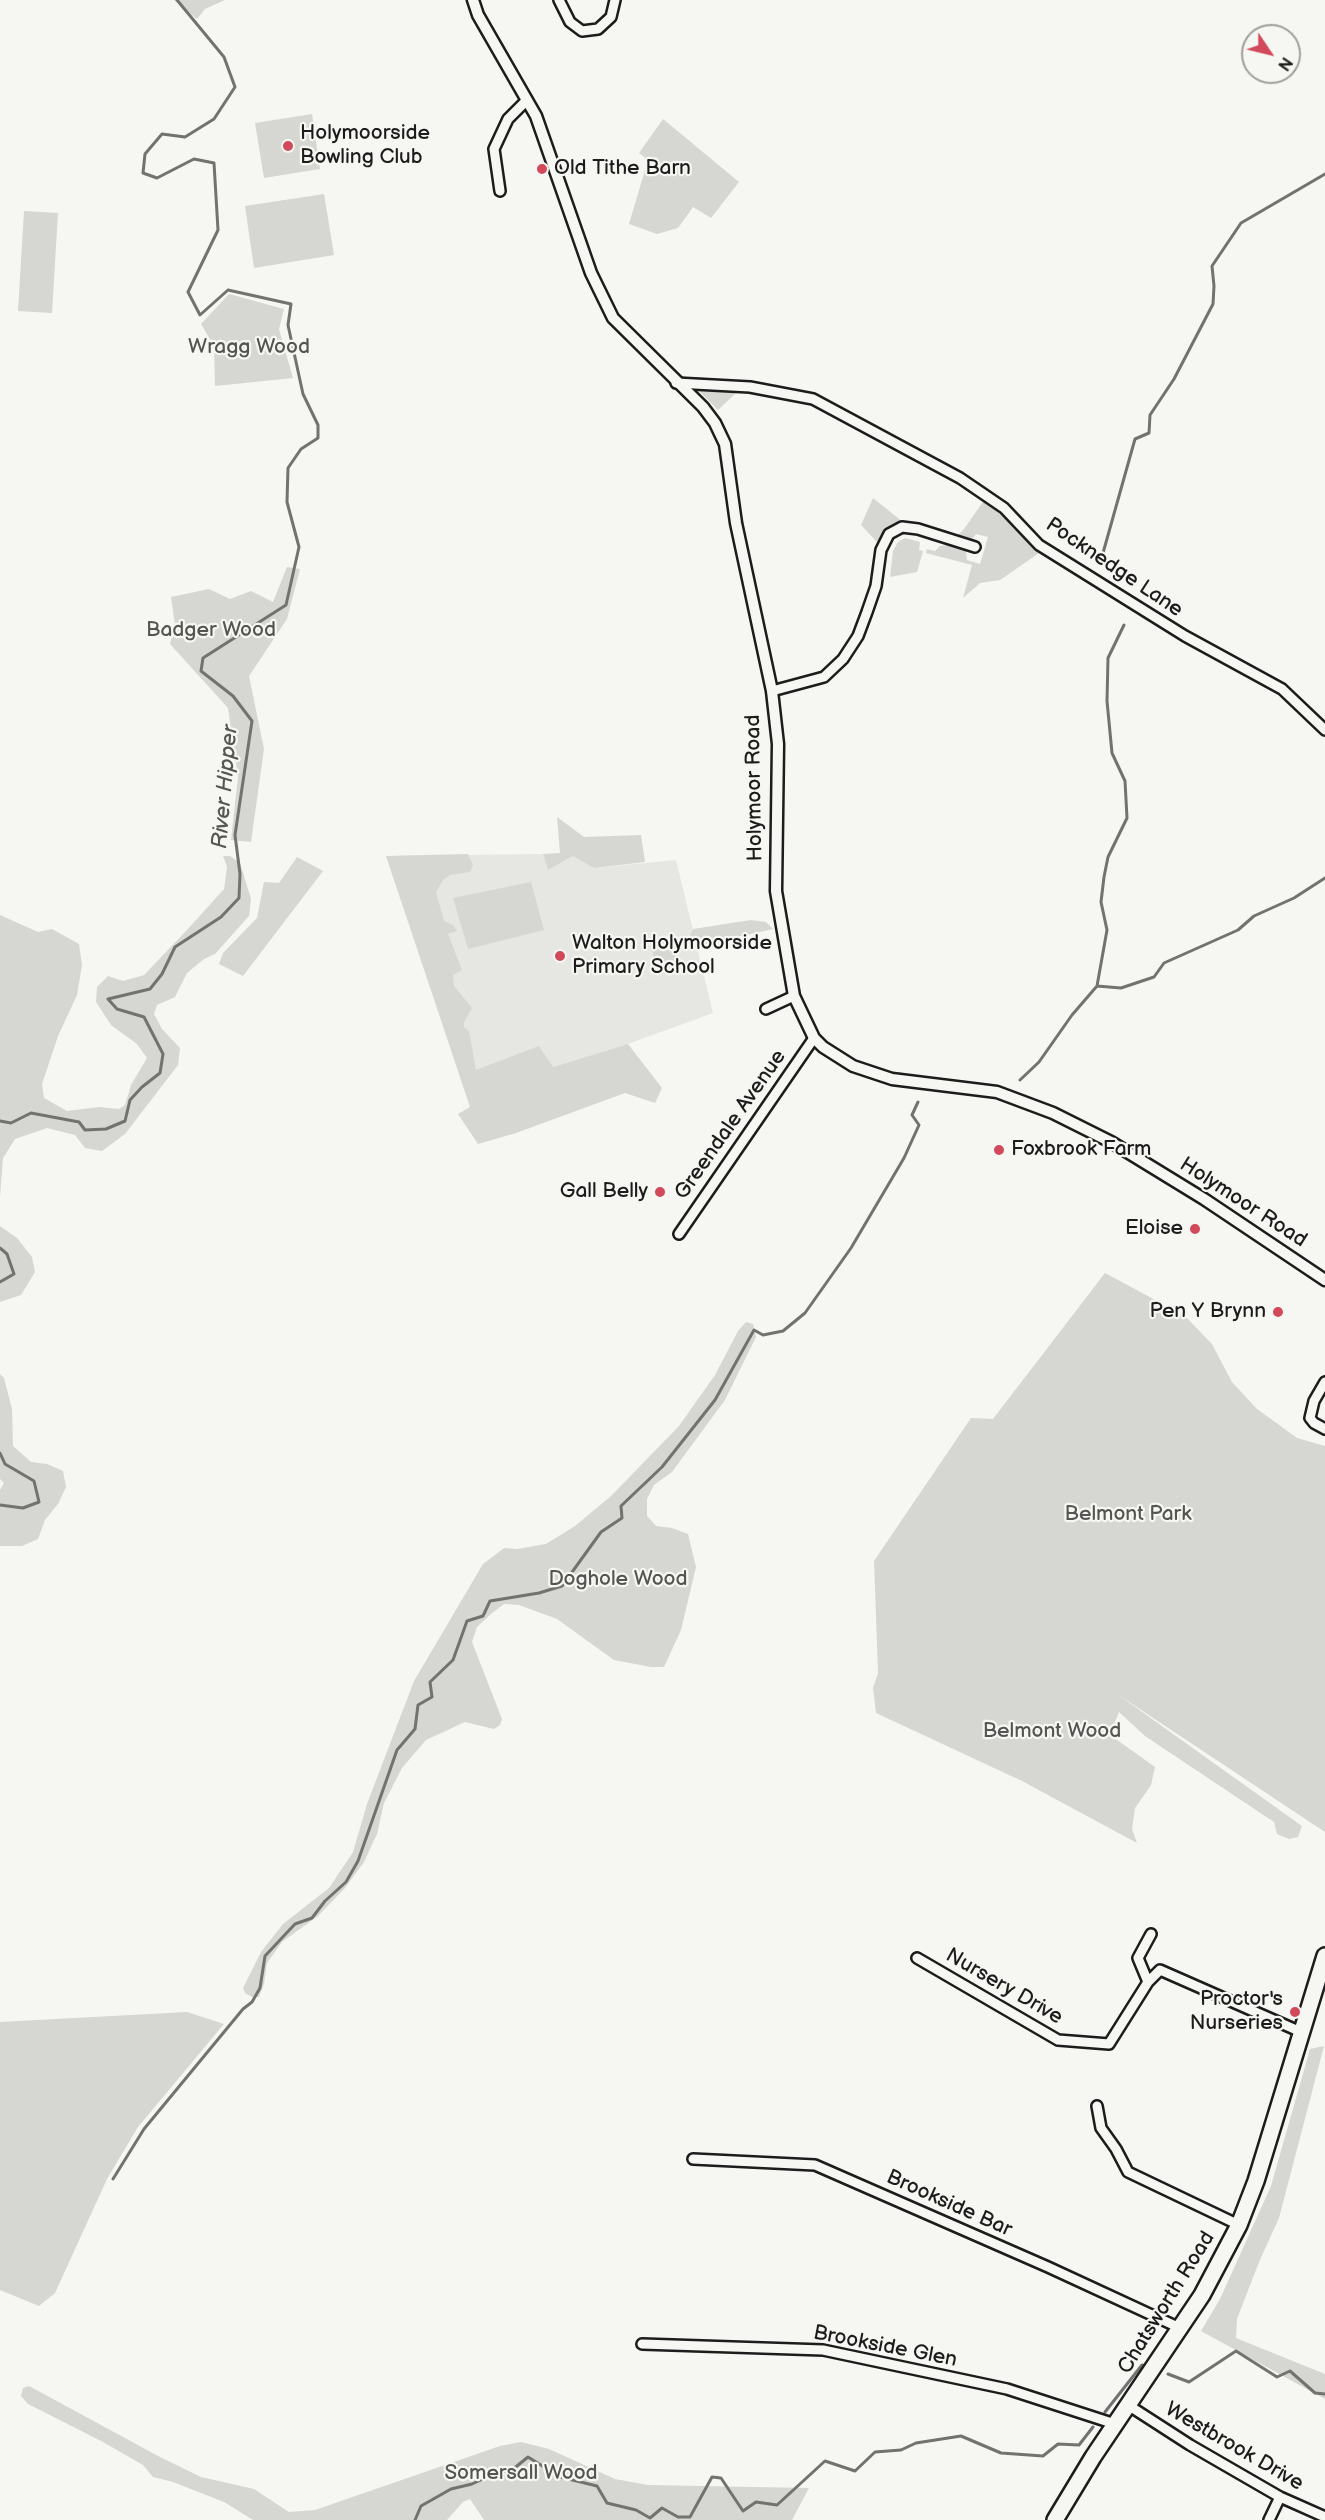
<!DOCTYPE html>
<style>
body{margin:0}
#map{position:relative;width:1325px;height:2520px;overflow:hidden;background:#f6f6f2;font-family:"Balsamiq Sans",sans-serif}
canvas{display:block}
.north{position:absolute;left:1241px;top:24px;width:60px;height:60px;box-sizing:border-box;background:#f6f6f2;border:2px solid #9f9f9c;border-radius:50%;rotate:125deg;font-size:16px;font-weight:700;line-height:24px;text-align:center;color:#1c1c1c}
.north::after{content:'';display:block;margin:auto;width:21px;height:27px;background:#d1495b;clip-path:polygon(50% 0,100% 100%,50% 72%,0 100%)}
</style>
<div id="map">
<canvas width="1325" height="2520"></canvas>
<div class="north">N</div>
</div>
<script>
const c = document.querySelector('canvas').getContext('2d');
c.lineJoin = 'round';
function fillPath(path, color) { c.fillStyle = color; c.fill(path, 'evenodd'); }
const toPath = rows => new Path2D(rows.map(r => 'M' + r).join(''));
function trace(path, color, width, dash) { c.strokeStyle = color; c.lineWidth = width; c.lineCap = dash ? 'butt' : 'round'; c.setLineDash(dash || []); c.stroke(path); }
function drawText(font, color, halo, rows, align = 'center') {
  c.font = font + ' "Balsamiq Sans",sans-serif'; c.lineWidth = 4.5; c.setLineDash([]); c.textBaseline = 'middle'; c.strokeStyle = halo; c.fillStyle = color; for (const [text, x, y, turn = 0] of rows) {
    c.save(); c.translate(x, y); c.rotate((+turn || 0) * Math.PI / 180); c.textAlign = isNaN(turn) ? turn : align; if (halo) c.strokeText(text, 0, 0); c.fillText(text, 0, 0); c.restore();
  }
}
fillPath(toPath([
 [543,854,548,870,573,856,594,868,676,860,713,1013,628,1044,553,1067,461,1076,386,856]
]), '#e6e6e2');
fillPath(toPath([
 [174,0,225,0,205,9,197,19],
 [312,114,320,169,264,178,255,123],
 [663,119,739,182,711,218,693,207,678,228,657,234,629,224,648,160,639,153],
 [324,194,334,255,254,268,245,206],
 [24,211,58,213,52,313,18,311],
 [229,294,284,309,279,329,293,378,215,386,214,346,201,324],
 [719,389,738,391,718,410,698,390],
 [873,498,903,522,889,529,877,542,861,525],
 [985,499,1039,553,1000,580,980,583,963,598,972,565,926,553,927,549,935,551,940,546,949,545,966,551,967,560,980,564,988,537,976,534,972,539,967,541,955,538,964,529],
 [905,538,920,542,919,550,923,551,917,572,890,577,893,551,898,542],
 [287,567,300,569,287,619,249,676,264,749,251,842,231,840,238,777,228,708,170,644,175,625,171,597,209,589,230,599,251,591,273,602],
 [557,817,584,837,641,835,645,862,594,868,573,856,548,870,543,854,560,853],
 [468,854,473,865,470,872,450,875,443,880,436,892,444,921,453,925,457,931,448,934,462,970,453,975,454,986,472,1008,464,1022,464,1027,469,1031,476,1070,539,1046,553,1067,628,1044,662,1088,655,1103,625,1093,516,1133,478,1144,458,1114,470,1107,386,856],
 [223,856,230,856,240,863,251,899,249,916,215,954,204,959,187,973,175,997,157,1005,154,1014,162,1029,180,1048,178,1065,125,1134,102,1151,85,1148,75,1135,47,1128,15,1139,3,1158,0,1197,0,915,38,932,52,929,79,944,82,965,77,995,58,1036,42,1084,44,1098,67,1111,99,1107,119,1109,125,1105,131,1085,147,1058,137,1044,111,1025,96,1002,97,987,108,976,123,981,144,975,187,930,224,889,227,867],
 [297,857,323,871,243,976,219,964,223,953,257,918,264,882,279,883],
 [531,882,544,930,468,949,453,898],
 [751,920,766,922,773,929,698,946,696,940,687,943,693,929],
 [662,940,668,941,673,945,678,965,672,974,666,975,661,972,654,961,652,949],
 [0,1226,17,1238,32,1257,35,1272,21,1295,0,1302],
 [1105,1273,1185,1316,1212,1344,1232,1382,1257,1409,1297,1438,1325,1446,1325,1832,1117,1694,1302,1826,1298,1837,1289,1839,1277,1834,1274,1822,1145,1736,1119,1712,1110,1735,1155,1767,1151,1785,1135,1808,1132,1829,1137,1843,1022,1781,876,1713,873,1688,878,1673,874,1561,971,1418,993,1419],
 [746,1322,753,1324,756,1337,725,1400,672,1472,654,1485,647,1499,647,1516,656,1526,672,1528,688,1534,696,1567,681,1630,664,1667,651,1667,614,1660,557,1619,519,1605,504,1604,491,1614,477,1627,472,1642,502,1719,500,1725,494,1729,465,1722,426,1740,402,1768,384,1803,377,1834,364,1862,345,1888,318,1916,282,1942,267,1963,264,1984,259,1997,252,1997,245,1993,243,1988,261,1952,283,1924,329,1888,353,1852,367,1804,414,1681,483,1564,504,1548,517,1549,546,1544,575,1526,611,1496,679,1426,715,1375,738,1331],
 [0,1374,4,1378,12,1409,13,1446,31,1462,47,1464,63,1471,66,1487,58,1504,45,1520,38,1539,22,1546,0,1546,0,1490,4,1483,0,1479],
 [187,2012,224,2024,138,2127,107,2179,55,2293,39,2306,0,2290,0,2022],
 [1324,2046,1279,2218,1259,2262,1237,2319,1236,2338,1325,2374,1325,2399,1201,2331,1220,2299,1271,2186,1310,2049],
 [29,2386,160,2457,201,2477,254,2489,289,2512,315,2510,500,2446,521,2442,549,2449,615,2479,648,2485,809,2488,792,2520,484,2520,470,2499,463,2502,447,2520,253,2520,224,2502,173,2482,153,2477,143,2465,103,2442,28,2404,21,2396,23,2388]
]), '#d6d6d2');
trace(toPath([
 [1103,553,1135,439,1149,433,1150,415,1174,379,1213,304,1214,286,1212,266,1241,223,1325,174],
 [1097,986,1107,930,1101,902,1104,877,1108,857,1127,818,1125,781,1112,753,1107,701,1108,658,1124,625],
 [1020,1080,1039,1062,1072,1015,1097,986,1121,988,1154,977,1164,963,1238,930,1254,916,1294,898,1325,878],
 [0,1121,11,1123,31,1113,79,1122,85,1130,106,1129,125,1121,130,1100,142,1087,160,1073,163,1054,144,1017,117,1009,108,999,150,989,162,974,175,947,221,917,239,898,240,874,235,835,252,721,233,696,201,671,203,658,286,605,299,547,287,502,288,468,301,449,318,438,318,425,303,394,288,325,291,304,228,290,200,315,188,292,218,230,214,163,194,159,157,178,143,173,145,154,162,134,185,137,214,119,235,87,224,57,177,0],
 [0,1248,7,1254,14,1274,0,1282],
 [0,1453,5,1464,34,1481,39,1502,23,1508,0,1505],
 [113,2179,144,2129,243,2009,252,2002,260,1988,265,1956,295,1924,312,1918,325,1901,346,1882,358,1861,397,1750,415,1729,418,1705,432,1697,430,1682,453,1660,467,1621,483,1616,490,1601,539,1593,562,1586,601,1532,622,1518,621,1506,662,1467,715,1400,754,1330,763,1335,783,1331,805,1313,851,1248,904,1158,919,1125,912,1115,918,1102],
 [1168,2374,1189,2382,1236,2351,1277,2377,1290,2371,1315,2393,1325,2394],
 [1105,2412,1142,2365,1147,2367],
 [415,2520,421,2506,451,2489,472,2484,496,2473,512,2470,528,2457,560,2477,597,2486,607,2503,636,2510,650,2518,662,2508,678,2517,690,2517,712,2477,721,2478,743,2511,756,2502,777,2505,825,2461,855,2471,875,2452,901,2450,916,2443,961,2436,1001,2453,1043,2456,1058,2444,1079,2445,1093,2427]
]), '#727271', 3);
const minor = toPath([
 [559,0,570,22,582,31,598,29,611,17,615,0],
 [500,191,494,149,508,119,527,100],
 [676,383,750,387,813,399,960,478,1004,508,1039,545,1185,636,1282,689,1325,730],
 [772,691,824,677,843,659,858,636,867,612,876,586,881,550,889,534,902,527,918,529,975,547],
 [766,1009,794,996],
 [679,1234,814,1038],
 [1325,1382,1314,1401,1310,1418,1314,1423,1325,1429],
 [1151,1934,1138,1958,1148,1982,1160,1970,1301,2032],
 [917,1958,1058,2040,1109,2044,1148,1982],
 [1097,2106,1101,2128,1116,2149,1128,2172,1239,2225],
 [693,2159,815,2165,1048,2267,1180,2328],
 [642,2344,823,2350,1007,2389,1115,2424],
 [1128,2405,1190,2445,1280,2497,1325,2517],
 [1269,2520,1280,2497]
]);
const tertiary = toPath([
 [473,0,478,15,536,116,591,273,613,318,703,407,715,423,725,444,736,523,772,691,778,744,776,891,794,996,814,1038,823,1047,853,1066,892,1079,997,1092,1053,1113,1111,1142,1204,1199,1325,1280]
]);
const trunk = toPath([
 [1055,2520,1093,2457,1202,2295,1239,2225,1256,2181,1325,1956]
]);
trace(minor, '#1c1c1c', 14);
trace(tertiary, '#1c1c1c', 15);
trace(trunk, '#1c1c1c', 20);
trace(minor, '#f6f6f2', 9);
trace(tertiary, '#f6f6f2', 10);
trace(trunk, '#f6f6f2', 15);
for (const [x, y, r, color] of [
 [288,146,6,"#d1495b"],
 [542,169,6,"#d1495b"],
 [560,956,6,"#d1495b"],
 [999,1150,6,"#d1495b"],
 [660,1192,6,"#d1495b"],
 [1195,1229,6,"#d1495b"],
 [1278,1312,6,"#d1495b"],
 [1295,2012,6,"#d1495b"]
]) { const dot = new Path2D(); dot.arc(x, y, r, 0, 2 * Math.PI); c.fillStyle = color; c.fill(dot); trace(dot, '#f6f6f2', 2); }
drawText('21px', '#1c1c1c', '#f6f6f2', [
 ["Holymoorside",300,134],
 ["Bowling Club",300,158],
 ["Old Tithe Barn",554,169],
 ["Walton Holymoorside",572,944],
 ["Primary School",572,968],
 ["Foxbrook Farm",1011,1150],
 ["Gall Belly",648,1192,"right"],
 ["Eloise",1183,1229,"right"],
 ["Pen Y Brynn",1266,1312,"right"],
 ["Proctor's",1283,2000,"right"],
 ["Nurseries",1283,2024,"right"]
], 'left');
drawText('21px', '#545453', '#f6f6f2', [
 ["Wragg Wood",249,348],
 ["Badger Wood",211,631],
 ["Belmont Park",1128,1515],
 ["Doghole Wood",618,1580],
 ["Belmont Wood",1052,1732],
 ["Somersall Wood",521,2474]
]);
drawText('21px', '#1c1c1c', '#f6f6f2', [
 ["Pocknedge Lane",1114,568,34],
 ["Holymoor Road",755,788,-91],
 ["Greendale Avenue",731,1125,-55],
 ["Holymoor Road",1243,1203,33],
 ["Nursery Drive",1004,1987,30],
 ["Brookside Bar",949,2204,24],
 ["Chatsworth Road",1167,2303,-58],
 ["Brookside Glen",885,2347,11],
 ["Westbrook Drive",1234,2447,30]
]);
drawText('italic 22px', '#565654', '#f6f6f2', [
 ["River Hipper",226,787,-85]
]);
</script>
